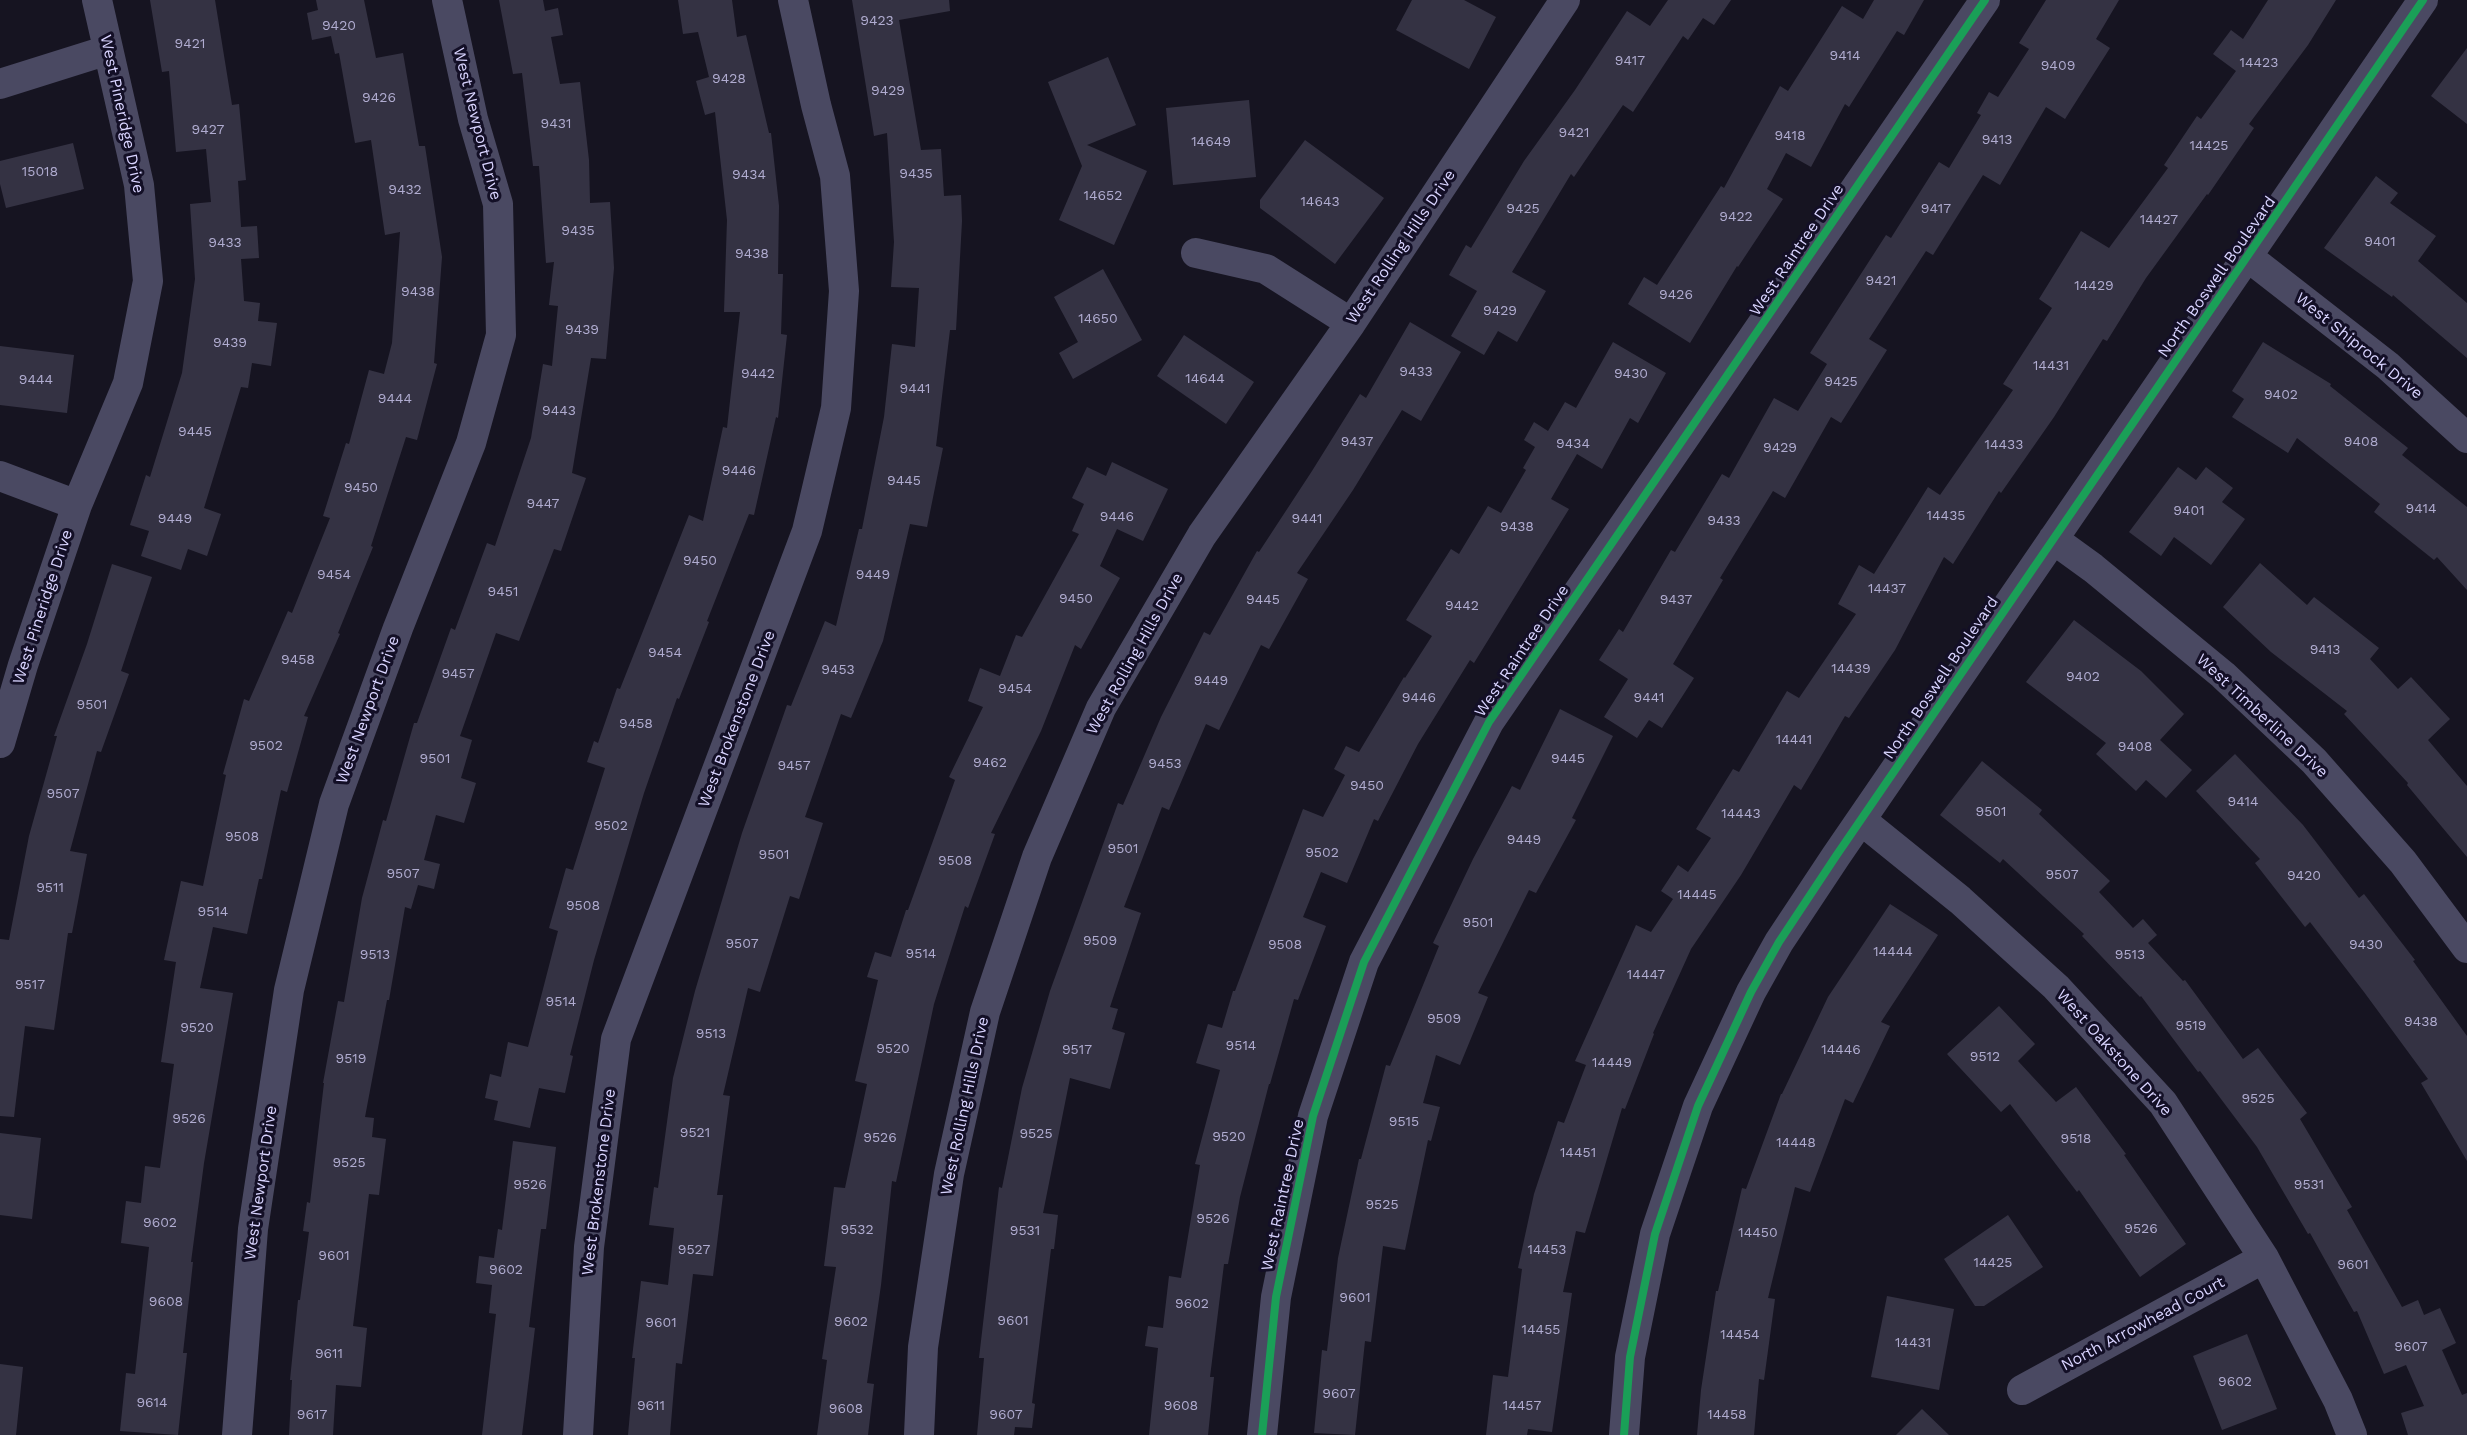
<!DOCTYPE html>
<style>
body{margin:0}
canvas{display:block;background:#161421}
</style>
<canvas width="2467" height="1435"></canvas>
<script>
const c = document.querySelector('canvas').getContext('2d');
c.lineJoin = 'round';
function fillPath(path, color) { c.fillStyle = color; c.fill(path, 'evenodd'); }
const toPath = rows => new Path2D(rows.map(r => 'M' + r).join(''));
function trace(path, color, width, dash) { c.strokeStyle = color; c.lineWidth = width; c.lineCap = dash ? 'butt' : 'round'; c.setLineDash(dash || []); c.stroke(path); }
function drawText(font, color, halo, rows, align = 'center') {
  c.font = font + ' "Work Sans",sans-serif'; c.lineWidth = 6; c.setLineDash([]); c.textBaseline = 'middle'; c.strokeStyle = halo; c.fillStyle = color; for (const [text, x, y, turn = 0] of rows) {
    c.save(); c.translate(x, y); c.rotate((+turn || 0) * Math.PI / 180); c.textAlign = isNaN(turn) ? turn : align; if (halo) c.strokeText(text, 0, 0); c.fillText(text, 0, 0); c.restore();
  }
}
fillPath(toPath([
 [150,0,215,0,232,105,239,104,246,180,238,181,241,227,257,226,259,258,241,259,244,301,260,303,258,321,277,323,271,366,252,363,248,388,241,387,204,508,221,514,207,556,188,549,181,570,141,556,149,531,130,525,146,475,150,477,182,373,195,279,190,204,211,202,206,149,176,152,169,71,162,72],
 [316,0,364,0,376,58,403,53,419,146,425,146,442,257,434,363,437,364,417,440,406,437,371,546,373,547,338,633,340,634,304,716,308,717,287,792,281,790,262,879,259,879,247,934,213,927,200,988,233,993,204,1163,191,1262,193,1262,183,1353,187,1353,178,1435,120,1431,126,1373,135,1374,149,1247,121,1243,126,1201,141,1203,145,1166,160,1168,174,1064,161,1062,176,962,164,960,181,881,203,886,226,775,223,774,244,699,249,701,288,611,292,613,330,518,323,516,346,443,349,444,369,370,384,374,392,343,400,232,385,235,371,140,355,143,339,53,335,54,331,36,312,40,307,13,318,10],
 [499,0,543,0,545,11,558,8,563,35,551,37,560,84,580,82,589,160,590,203,610,202,614,268,606,359,591,358,572,473,586,478,561,551,554,549,519,641,496,633,460,736,472,740,461,778,476,783,464,823,436,815,424,860,440,864,434,889,418,885,411,909,405,907,389,1000,387,1000,365,1117,374,1118,372,1137,386,1139,379,1195,369,1194,353,1326,367,1328,361,1387,336,1385,333,1435,289,1435,292,1380,290,1380,298,1300,300,1300,309,1232,303,1231,307,1202,310,1203,324,1083,323,1083,338,1001,344,1002,362,898,383,820,386,821,414,723,417,723,451,628,455,630,487,543,495,546,531,438,543,364,552,366,558,306,549,305,554,262,546,263,539,166,533,166,522,73,513,74],
 [678,0,732,0,737,37,746,35,769,133,771,133,779,206,778,274,783,274,781,334,787,335,778,418,776,417,754,515,749,514,707,621,709,622,679,699,677,698,644,793,594,960,570,1055,573,1056,565,1093,539,1088,530,1128,494,1120,498,1101,485,1098,490,1074,501,1077,508,1042,528,1047,558,931,549,928,566,868,573,870,605,768,587,762,594,741,598,743,617,688,620,689,689,515,703,521,723,427,727,428,740,312,724,312,727,220,715,112,705,115,696,81,709,77,698,32,683,34],
 [852,0,949,0,950,11,899,20,921,150,941,149,944,196,961,195,962,221,956,330,950,330,936,446,943,448,927,527,910,524,883,641,851,718,841,714,805,817,823,823,799,899,790,896,760,992,748,988,723,1095,730,1096,717,1195,723,1195,713,1276,693,1274,682,1364,676,1363,670,1435,628,1435,635,1358,632,1358,641,1281,668,1285,674,1228,649,1225,654,1187,658,1188,673,1078,695,991,742,833,787,705,791,706,825,621,836,626,859,529,862,529,884,417,892,344,915,347,919,288,891,287,894,242,887,133,874,136],
 [1412,0,1464,0,1496,17,1469,69,1396,30],
 [1668,0,1731,0,1714,25,1703,18,1688,40,1683,36,1633,112,1623,105,1574,177,1571,174,1512,272,1546,291,1517,342,1498,331,1484,355,1451,336,1477,291,1449,275,1466,245,1471,248,1524,161,1575,90,1627,11,1650,26],
 [1874,0,1924,0,1904,35,1897,31,1849,107,1845,104,1811,167,1786,153,1767,189,1783,199,1738,267,1737,266,1690,343,1628,304,1644,277,1657,285,1721,186,1724,188,1780,86,1788,91,1842,6,1863,19],
 [2046,0,2119,0,2096,39,2110,48,2065,119,2046,107,2000,185,1983,175,1933,255,1926,251,1869,339,1887,350,1841,423,1831,417,1785,498,1773,491,1720,578,1723,580,1673,664,1694,678,1662,728,1649,720,1637,738,1604,717,1628,679,1599,660,1619,629,1623,632,1671,550,1675,552,1722,474,1729,478,1774,398,1798,411,1827,364,1810,353,1886,235,1891,238,1939,162,1949,168,1981,115,1977,113,1989,92,1998,97,2029,49,2019,43],
 [2268,0,2336,0,2308,45,2249,124,2254,128,2208,195,2207,194,2146,278,2107,341,2103,339,2054,417,2001,493,1999,491,1953,564,1944,557,1895,650,1849,718,1845,716,1801,790,1794,785,1741,875,1691,949,1653,1033,1654,1034,1625,1109,1622,1108,1585,1233,1576,1231,1563,1292,1572,1293,1552,1432,1528,1429,1527,1435,1486,1435,1493,1375,1508,1377,1522,1269,1518,1268,1534,1194,1558,1121,1564,1123,1586,1065,1575,1061,1636,925,1651,932,1673,899,1661,891,1678,865,1688,872,1711,838,1696,829,1733,769,1739,772,1787,691,1799,698,1856,614,1838,604,1859,565,1874,574,1928,487,1940,495,2013,390,2003,384,2052,308,2039,299,2081,231,2109,248,2168,168,2164,165,2197,116,2201,119,2236,71,2213,54,2231,30,2243,39],
 [2467,48,2467,124,2431,96],
 [1108,57,1136,125,1087,145,1147,171,1114,245,1059,220,1082,166,1048,82],
 [1249,100,1256,177,1173,185,1166,108],
 [1305,140,1384,198,1335,264,1260,208,1260,200],
 [73,143,84,189,6,208,0,184,0,161],
 [2376,176,2398,193,2390,203,2436,236,2418,261,2467,303,2467,358,2393,295,2392,297,2324,248],
 [1103,269,1142,340,1073,379,1059,353,1078,342,1054,297],
 [1410,322,1461,352,1421,421,1402,410,1353,490,1297,573,1308,579,1269,649,1261,645,1219,730,1206,724,1169,810,1162,807,1124,907,1141,913,1110,1007,1118,1009,1112,1029,1125,1033,1110,1089,1070,1078,1043,1213,1058,1215,1054,1249,1051,1249,1032,1403,1035,1404,1032,1428,1015,1427,1014,1435,977,1435,984,1358,979,1358,999,1187,1002,1188,1022,1088,1050,991,1118,803,1123,805,1161,717,1204,632,1210,635,1257,551,1259,552,1312,471,1360,394,1366,398],
 [1184,335,1254,382,1226,424,1157,376],
 [1613,342,1666,373,1638,423,1630,418,1602,469,1577,454,1551,499,1569,509,1474,663,1470,660,1418,744,1378,821,1374,819,1347,883,1321,872,1303,917,1326,926,1298,1000,1294,999,1270,1084,1269,1084,1240,1197,1228,1264,1224,1264,1210,1377,1214,1377,1208,1435,1149,1435,1158,1348,1145,1346,1148,1326,1163,1328,1169,1276,1181,1278,1200,1165,1195,1164,1220,1070,1196,1063,1208,1024,1222,1028,1233,991,1235,991,1303,809,1323,817,1345,775,1334,769,1346,746,1359,752,1404,677,1405,678,1432,636,1406,620,1451,549,1459,554,1488,506,1501,513,1526,470,1523,468,1535,447,1524,440,1534,422,1548,431,1565,402,1576,408],
 [2263,342,2331,384,2330,386,2408,448,2402,455,2467,507,2467,590,2437,557,2434,560,2374,512,2380,504,2297,438,2288,453,2232,417,2244,399,2232,391],
 [0,346,74,355,67,413,0,405],
 [1112,462,1168,489,1143,541,1117,529,1100,566,1120,578,1081,649,1075,645,1041,731,991,833,995,834,968,908,965,906,934,1004,896,1182,892,1181,881,1285,867,1383,874,1384,868,1435,817,1435,827,1360,822,1359,836,1267,824,1266,834,1187,845,1188,867,1084,855,1081,878,980,867,977,875,952,891,957,906,910,908,910,955,780,949,777,983,707,968,701,980,668,1000,676,1016,635,1022,637,1079,534,1072,531,1084,504,1072,498,1087,467,1106,476],
 [2178,467,2196,480,2206,467,2233,488,2222,502,2245,519,2211,565,2174,537,2161,556,2129,532],
 [2260,563,2307,605,2314,597,2379,648,2370,659,2398,689,2411,677,2450,719,2428,740,2467,786,2467,857,2407,785,2408,783,2344,714,2347,711,2271,652,2223,607],
 [112,564,152,577,121,671,129,674,101,752,97,751,70,851,87,854,72,933,68,933,54,1030,25,1026,14,1117,0,1116,0,939,9,940,29,836,57,736,54,736,87,644],
 [2074,620,2141,671,2184,714,2160,740,2192,770,2166,798,2146,780,2136,791,2096,754,2106,743,2026,682],
 [1560,709,1613,736,1572,818,1576,820,1536,893,1529,890,1478,993,1488,997,1460,1065,1436,1055,1423,1103,1440,1107,1431,1141,1428,1140,1405,1250,1383,1246,1371,1342,1365,1341,1355,1435,1314,1433,1322,1350,1327,1351,1338,1258,1359,1159,1361,1159,1386,1065,1390,1066,1439,946,1433,943,1473,859,1512,786,1520,790],
 [2235,754,2303,825,2359,898,2364,894,2415,960,2413,961,2467,1036,2467,1161,2421,1083,2428,1079,2364,992,2310,922,2305,927,2255,863,2260,859,2196,791],
 [1982,761,2042,810,2039,814,2110,881,2099,892,2133,928,2143,919,2157,935,2148,943,2183,981,2185,980,2243,1059,2258,1048,2307,1113,2300,1119,2352,1207,2347,1210,2402,1307,2418,1300,2424,1315,2440,1308,2456,1343,2442,1350,2462,1395,2467,1393,2467,1435,2408,1435,2401,1413,2424,1406,2406,1365,2384,1374,2357,1311,2354,1312,2310,1233,2308,1234,2257,1147,2200,1071,2198,1072,2141,996,2140,997,2082,936,2084,934,2003,859,2000,863,1940,815],
 [1890,904,1938,935,1881,1022,1890,1026,1853,1103,1845,1099,1810,1192,1795,1187,1768,1298,1775,1299,1764,1380,1759,1379,1754,1435,1697,1435,1701,1390,1716,1291,1718,1291,1742,1188,1746,1189,1781,1094,1782,1094,1828,997],
 [1999,1006,2035,1044,2018,1061,2056,1102,2076,1087,2126,1154,2124,1155,2186,1244,2140,1277,2079,1190,2077,1192,2010,1104,2001,1112,1947,1054],
 [0,1133,41,1138,32,1219,0,1215],
 [513,1141,556,1147,546,1229,541,1229,529,1327,535,1328,522,1435,482,1435,496,1314,489,1313,492,1285,476,1283,479,1256,494,1258,498,1229,502,1230],
 [2008,1215,2043,1267,1984,1306,1975,1306,1944,1259],
 [1887,1296,1954,1309,1939,1390,1871,1377],
 [2247,1334,2277,1409,2222,1430,2193,1356],
 [0,1364,23,1367,16,1435,0,1435],
 [1922,1409,1949,1435,1896,1435]
]), '#343243');
trace(toPath([
 [0,84,108,50],
 [1196,253,1266,269,1351,323],
 [2248,257,2388,366,2467,438],
 [0,476,77,505],
 [2053,539,2093,568,2223,675,2314,761,2403,862,2467,948],
 [0,743,23,665,77,505,128,383,148,281,139,185,97,0],
 [1861,820,1960,900,2056,987,2163,1103,2264,1258,2338,1400,2352,1435],
 [2022,1390,2264,1258],
 [237,1435,253,1229,289,990,334,804,398,628,471,443,501,335,498,204,473,119,447,0],
 [578,1435,589,1247,616,1039,807,531,836,408,844,291,835,176,816,105,793,0],
 [919,1435,923,1347,949,1174,985,1012,1037,857,1101,708,1202,535,1351,323,1565,0],
 [1262,1435,1276,1297,1313,1116,1364,962,1489,722,1985,0],
 [1624,1435,1630,1357,1655,1234,1698,1106,1751,992,1779,942,1836,856,2423,0]
]), '#4a4962', 30);
trace(toPath([
 [1262,1435,1276,1297,1313,1116,1364,962,1489,722,1985,0],
 [1624,1435,1630,1357,1655,1234,1698,1106,1751,992,1779,942,1836,856,2423,0]
]), '#1a9f57', 8);
drawText('14px', '#b0acd0', null, [
 ["9423",877,21],
 ["9420",339,26],
 ["9421",190,44],
 ["9414",1845,56],
 ["9417",1630,61],
 ["14423",2259,63],
 ["9409",2058,66],
 ["9428",729,79],
 ["9429",888,91],
 ["9426",379,98],
 ["9431",556,124],
 ["9427",208,130],
 ["9421",1574,133],
 ["9418",1790,136],
 ["9413",1997,140],
 ["14649",1211,142],
 ["14425",2209,146],
 ["15018",40,172],
 ["9435",916,174],
 ["9434",749,175],
 ["9432",405,190],
 ["14652",1103,196],
 ["14643",1320,202],
 ["9425",1523,209],
 ["9417",1936,209],
 ["9422",1736,217],
 ["14427",2159,220],
 ["9435",578,231],
 ["9401",2380,242],
 ["9433",225,243],
 ["9438",752,254],
 ["9421",1881,281],
 ["14429",2094,286],
 ["9438",418,292],
 ["9426",1676,295],
 ["9429",1500,311],
 ["14650",1098,319],
 ["9439",582,330],
 ["9439",230,343],
 ["14431",2051,366],
 ["9433",1416,372],
 ["9442",758,374],
 ["9430",1631,374],
 ["14644",1205,379],
 ["9444",36,380],
 ["9425",1841,382],
 ["9441",915,389],
 ["9402",2281,395],
 ["9444",395,399],
 ["9443",559,411],
 ["9445",195,432],
 ["9437",1357,442],
 ["9408",2361,442],
 ["9434",1573,444],
 ["14433",2004,445],
 ["9429",1780,448],
 ["9446",739,471],
 ["9445",904,481],
 ["9450",361,488],
 ["9447",543,504],
 ["9414",2421,509],
 ["9401",2189,511],
 ["14435",1946,516],
 ["9446",1117,517],
 ["9449",175,519],
 ["9441",1307,519],
 ["9433",1724,521],
 ["9438",1517,527],
 ["9450",700,561],
 ["9454",334,575],
 ["9449",873,575],
 ["14437",1887,589],
 ["9451",503,592],
 ["9450",1076,599],
 ["9445",1263,600],
 ["9437",1676,600],
 ["9442",1462,606],
 ["9413",2325,650],
 ["9454",665,653],
 ["9458",298,660],
 ["14439",1851,669],
 ["9453",838,670],
 ["9457",458,674],
 ["9402",2083,677],
 ["9449",1211,681],
 ["9454",1015,689],
 ["9446",1419,698],
 ["9441",1649,698],
 ["9501",92,705],
 ["9458",636,724],
 ["14441",1794,740],
 ["9502",266,746],
 ["9408",2135,747],
 ["9501",435,759],
 ["9445",1568,759],
 ["9462",990,763],
 ["9453",1165,764],
 ["9457",794,766],
 ["9450",1367,786],
 ["9507",63,794],
 ["9414",2243,802],
 ["9501",1991,812],
 ["14443",1741,814],
 ["9502",611,826],
 ["9508",242,837],
 ["9449",1524,840],
 ["9501",1123,849],
 ["9502",1322,853],
 ["9501",774,855],
 ["9508",955,861],
 ["9507",403,874],
 ["9507",2062,875],
 ["9420",2304,876],
 ["9511",50,888],
 ["14445",1697,895],
 ["9508",583,906],
 ["9514",213,912],
 ["9501",1478,923],
 ["9509",1100,941],
 ["9507",742,944],
 ["9508",1285,945],
 ["9430",2366,945],
 ["14444",1893,952],
 ["9514",921,954],
 ["9513",375,955],
 ["9513",2130,955],
 ["14447",1646,975],
 ["9517",30,985],
 ["9514",561,1002],
 ["9509",1444,1019],
 ["9438",2421,1022],
 ["9519",2191,1026],
 ["9520",197,1028],
 ["9513",711,1034],
 ["9514",1241,1046],
 ["9520",893,1049],
 ["9517",1077,1050],
 ["14446",1841,1050],
 ["9512",1985,1057],
 ["9519",351,1059],
 ["14449",1612,1063],
 ["9525",2258,1099],
 ["9526",189,1119],
 ["9515",1404,1122],
 ["9521",695,1133],
 ["9525",1036,1134],
 ["9520",1229,1137],
 ["9526",880,1138],
 ["9518",2076,1139],
 ["14448",1796,1143],
 ["14451",1578,1153],
 ["9525",349,1163],
 ["9526",530,1185],
 ["9531",2309,1185],
 ["9525",1382,1205],
 ["9526",1213,1219],
 ["9602",160,1223],
 ["9526",2141,1229],
 ["9532",857,1230],
 ["9531",1025,1231],
 ["14450",1758,1233],
 ["9527",694,1250],
 ["14453",1547,1250],
 ["9601",334,1256],
 ["14425",1993,1263],
 ["9601",2353,1265],
 ["9602",506,1270],
 ["9601",1355,1298],
 ["9608",166,1302],
 ["9602",1192,1304],
 ["9601",1013,1321],
 ["9602",851,1322],
 ["9601",661,1323],
 ["14455",1541,1330],
 ["14454",1740,1335],
 ["14431",1913,1343],
 ["9607",2411,1347],
 ["9611",329,1354],
 ["9602",2235,1382],
 ["9607",1339,1394],
 ["9614",152,1403],
 ["9611",651,1406],
 ["9608",1181,1406],
 ["14457",1522,1406],
 ["9608",846,1409],
 ["9617",312,1415],
 ["9607",1006,1415],
 ["14458",1727,1415]
]);
drawText('16px', '#d9d4ff', '#130f26', [
 ["West Pineridge Drive",122,114,78],
 ["West Newport Drive",477,124,76],
 ["West Rolling Hills Drive",1401,247,-56],
 ["West Raintree Drive",1797,250,-56],
 ["North Boswell Boulevard",2217,277,-55],
 ["West Shiprock Drive",2359,346,39],
 ["West Pineridge Drive",43,607,-72],
 ["West Raintree Drive",1522,651,-56],
 ["West Rolling Hills Drive",1135,654,-61],
 ["North Boswell Boulevard",1941,678,-56],
 ["West Newport Drive",368,710,-70],
 ["West Timberline Drive",2262,716,43],
 ["West Brokenstone Drive",737,719,-69],
 ["West Oakstone Drive",2114,1053,48],
 ["West Rolling Hills Drive",965,1106,-78],
 ["West Brokenstone Drive",599,1182,-83],
 ["West Newport Drive",261,1183,-82],
 ["West Raintree Drive",1283,1195,-78],
 ["North Arrowhead Court",2143,1324,-28]
]);
</script>
